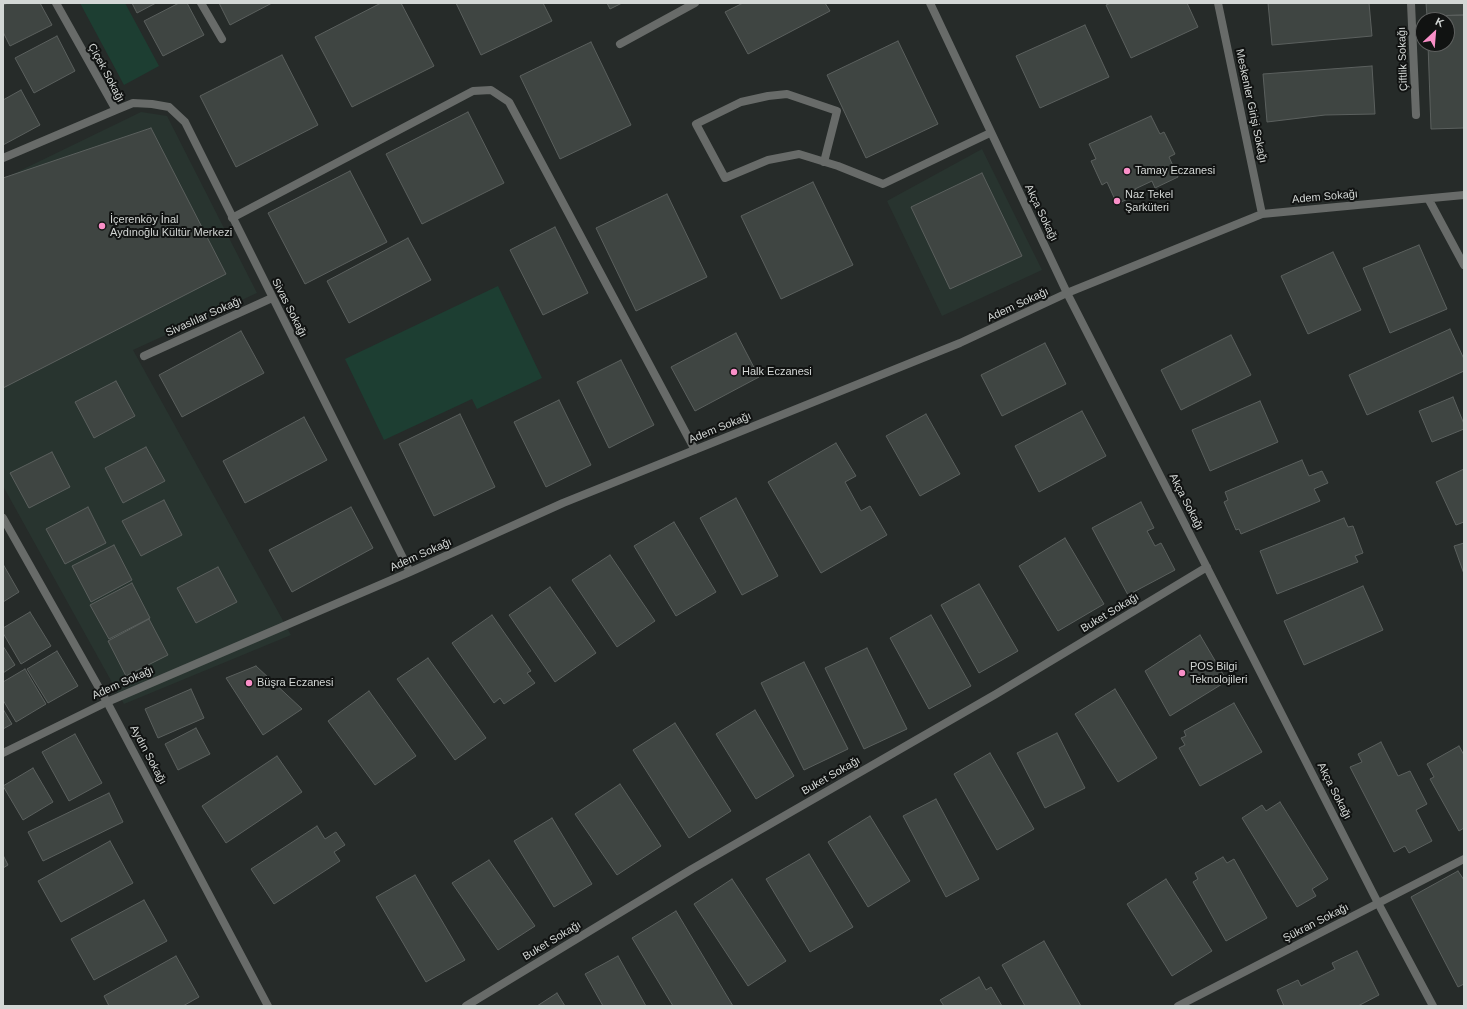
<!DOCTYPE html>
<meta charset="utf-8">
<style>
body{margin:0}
#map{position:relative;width:1467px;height:1009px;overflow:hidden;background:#262b29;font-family:Helvetica,sans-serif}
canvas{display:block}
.frame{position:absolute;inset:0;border:4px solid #d3d7d5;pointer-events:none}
.north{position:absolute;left:1415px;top:12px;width:40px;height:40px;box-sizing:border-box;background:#111312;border:1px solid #5f6160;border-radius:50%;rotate:26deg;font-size:11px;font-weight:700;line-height:16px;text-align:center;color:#d3d7d5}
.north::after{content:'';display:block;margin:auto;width:14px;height:18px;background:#fa8fc8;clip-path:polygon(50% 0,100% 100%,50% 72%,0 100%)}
</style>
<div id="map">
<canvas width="1467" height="1009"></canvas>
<div class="frame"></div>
<div class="north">K</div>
</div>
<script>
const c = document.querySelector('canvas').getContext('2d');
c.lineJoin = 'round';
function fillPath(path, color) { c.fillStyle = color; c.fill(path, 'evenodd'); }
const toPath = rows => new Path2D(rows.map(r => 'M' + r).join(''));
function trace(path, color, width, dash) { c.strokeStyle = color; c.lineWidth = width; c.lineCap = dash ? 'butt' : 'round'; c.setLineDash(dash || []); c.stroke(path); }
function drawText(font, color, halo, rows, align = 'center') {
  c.font = font + ' Helvetica,sans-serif'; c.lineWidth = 4; c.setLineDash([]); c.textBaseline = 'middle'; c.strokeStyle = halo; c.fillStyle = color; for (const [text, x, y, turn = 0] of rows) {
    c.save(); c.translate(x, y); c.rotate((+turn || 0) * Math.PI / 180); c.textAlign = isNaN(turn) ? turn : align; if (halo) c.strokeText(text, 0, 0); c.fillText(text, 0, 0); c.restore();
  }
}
fillPath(toPath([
 [141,112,167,116,257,293,133,350,291,635,124,704,3,486,3,179],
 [982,149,1042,270,942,316,887,201]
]), '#28342f');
fillPath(toPath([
 [80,3,125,3,159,66,124,85],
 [498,286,542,378,477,409,472,399,384,440,345,359]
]), '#1d3e32');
const building = toPath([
 [8,3,40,3,52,25,10,46,3,32,3,5,8,3],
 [132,3,156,3,137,13,132,3],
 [179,3,187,3,204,35,163,56,144,21,179,3],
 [219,3,272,3,230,25,219,3],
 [381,3,401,3,434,66,352,107,315,37,381,3],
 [456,3,543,3,552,21,481,55,456,3],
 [607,3,622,3,610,9,607,3],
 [743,3,825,3,830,11,748,54,725,12,743,3],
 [1111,3,1187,3,1198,27,1131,58,1106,5,1111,3],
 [1268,3,1369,3,1372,36,1272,45,1268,3],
 [1426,3,1464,3,1464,15,1427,16,1426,3],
 [1464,15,1464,128,1431,129,1428,44,1447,44,1447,20,1427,20,1427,16,1464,15],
 [1085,25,1109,77,1040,108,1016,56,1085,25],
 [57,36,75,71,34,93,15,58,57,36],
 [898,41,938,124,866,158,827,75,898,41],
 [591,42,631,125,560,159,520,76,591,42],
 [282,55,318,125,236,167,200,96,282,55],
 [1372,66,1375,114,1325,115,1267,122,1263,74,1372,66],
 [21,90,40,125,3,145,3,100,21,90],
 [468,112,504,183,422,224,386,154,468,112],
 [1151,116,1160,134,1164,132,1175,154,1169,157,1178,177,1155,188,1152,181,1135,189,1138,194,1117,204,1107,182,1102,185,1091,161,1096,159,1089,144,1151,116],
 [151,128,226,274,3,388,3,178,151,128],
 [350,171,387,242,305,284,268,213,350,171],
 [982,173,1022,256,950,289,911,207,982,173],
 [813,182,853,265,781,299,741,216,813,182],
 [667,194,707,277,636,311,596,228,667,194],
 [555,227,588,293,543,315,510,250,555,227],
 [408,238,431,280,349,323,327,281,408,238],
 [1419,245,1447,309,1390,333,1363,268,1419,245],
 [1333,252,1361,310,1308,334,1281,276,1333,252],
 [1450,329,1464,359,1464,371,1367,415,1349,375,1450,329],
 [241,331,264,373,182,417,159,375,241,331],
 [736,333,759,377,695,411,671,367,736,333],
 [1231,335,1251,375,1181,410,1161,370,1231,335],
 [1045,343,1066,384,1002,416,981,375,1045,343],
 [621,360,654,425,609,448,577,382,621,360],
 [116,381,135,416,94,438,75,402,116,381],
 [1453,397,1464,424,1464,429,1432,442,1419,411,1453,397],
 [559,400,591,465,546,487,514,422,559,400],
 [1260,401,1278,442,1210,471,1192,430,1260,401],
 [1082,411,1106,456,1039,492,1015,446,1082,411],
 [460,414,495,487,434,516,399,444,460,414],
 [926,414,960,474,920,496,886,436,926,414],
 [304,417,327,460,245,503,223,461,304,417],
 [836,443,856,476,845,482,861,511,870,506,887,535,821,573,768,482,836,443],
 [146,447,165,481,123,503,105,468,146,447],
 [52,452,70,487,29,508,10,473,52,452],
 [1302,460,1309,476,1322,471,1328,483,1314,489,1320,501,1241,534,1239,529,1236,530,1224,502,1228,500,1225,492,1302,460],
 [1464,469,1464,522,1456,525,1436,482,1464,469],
 [736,498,778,576,742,595,700,518,736,498],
 [164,500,182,535,141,556,122,521,164,500],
 [1141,502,1154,528,1147,531,1155,546,1161,543,1175,570,1128,595,1092,528,1141,502],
 [88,507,106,543,65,564,46,529,88,507],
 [351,507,373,548,292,592,269,550,351,507],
 [1344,518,1348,527,1353,526,1363,553,1355,556,1358,562,1277,594,1260,551,1344,518],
 [674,522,716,592,676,616,634,546,674,522],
 [1065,538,1104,604,1058,631,1019,566,1065,538],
 [1464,543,1464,574,1454,546,1464,543],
 [114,545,132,580,91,602,72,566,114,545],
 [610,555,655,621,617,647,572,580,610,555],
 [3,564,19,592,3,602,3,564],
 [218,567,237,602,196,623,177,588,218,567],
 [132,583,150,618,109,639,90,605,132,583],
 [979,584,1018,651,979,673,941,605,979,584],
 [1363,586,1383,630,1304,665,1284,621,1363,586],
 [550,587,596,653,555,682,509,615,550,587],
 [30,612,51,646,21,664,3,633,3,628,30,612],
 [492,615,531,671,527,673,535,683,504,704,500,698,494,703,452,643,492,615],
 [931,615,971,686,929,709,890,638,931,615],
 [149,619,168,655,126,676,108,641,149,619],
 [1200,635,1227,681,1170,716,1145,671,1200,635],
 [3,646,15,665,3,673,3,646],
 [867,648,907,729,864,749,825,668,867,648],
 [57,651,78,686,48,703,27,669,57,651],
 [428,658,486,738,455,760,397,679,428,658],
 [804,662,848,749,804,770,761,683,804,662],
 [256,666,302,709,263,735,226,678,256,666],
 [25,669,46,704,16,722,3,700,3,682,25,669],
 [191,689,204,718,158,738,145,709,191,689],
 [1115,689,1157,758,1118,782,1075,714,1115,689],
 [369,691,416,756,375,785,328,721,369,691],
 [1234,703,1262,752,1200,786,1179,748,1185,745,1181,738,1186,736,1184,731,1234,703],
 [3,709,12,724,3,729,3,709],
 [755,710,794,776,756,799,716,734,755,710],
 [675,723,731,811,689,838,633,750,675,723],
 [196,728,210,754,178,770,165,744,196,728],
 [1057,733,1085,788,1045,808,1017,753,1057,733],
 [75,734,102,783,69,801,42,752,75,734],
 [1381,742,1398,776,1410,771,1427,804,1416,810,1432,841,1409,853,1405,846,1394,852,1350,767,1362,762,1358,754,1381,742],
 [1459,746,1464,755,1464,828,1459,831,1430,779,1434,777,1427,764,1459,746],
 [990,753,1034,829,997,850,954,774,990,753],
 [277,756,302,792,226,843,202,806,277,756],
 [33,768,53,802,23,820,3,786,33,768],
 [620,784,661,846,617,875,575,814,620,784],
 [109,793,123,822,43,861,28,832,109,793],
 [936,799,979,879,946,897,903,816,936,799],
 [1280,802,1328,879,1312,889,1316,896,1297,907,1242,818,1262,805,1266,811,1280,802],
 [870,816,910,881,868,907,828,842,870,816],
 [552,818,592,884,554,907,514,841,552,818],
 [317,826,325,839,336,832,345,845,334,852,340,861,274,904,251,869,317,826],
 [110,841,133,883,61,922,38,881,110,841],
 [809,854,853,927,810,952,766,879,809,854],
 [3,855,8,865,3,868,3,855],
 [1223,857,1227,863,1234,859,1267,918,1226,941,1193,882,1198,879,1195,873,1223,857],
 [489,860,535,926,498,950,452,883,489,860],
 [1458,871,1464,880,1464,984,1458,987,1411,897,1458,871],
 [415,875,465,960,426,982,376,897,415,875],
 [732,879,786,961,748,986,694,904,732,879],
 [1166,879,1212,951,1172,976,1127,904,1166,879],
 [144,900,167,941,94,980,71,939,144,900],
 [676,911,733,1006,673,1006,632,938,676,911],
 [1044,941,1081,1006,1025,1006,1002,965,1044,941],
 [1357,951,1379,995,1358,1006,1284,1006,1277,990,1298,980,1301,986,1335,969,1332,963,1357,951],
 [176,956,199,997,183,1006,109,1006,104,996,176,956],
 [618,956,646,1006,603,1006,585,974,618,956],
 [979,977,986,990,991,987,1002,1006,944,1006,940,1000,979,977],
 [557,993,565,1006,537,1006,557,993]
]);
fillPath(building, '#3f4542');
trace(building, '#5b605e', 1);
trace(toPath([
 [620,44,695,3],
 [824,162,837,111,787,94,768,96,741,102,696,124,725,178,768,160,799,154,838,166,883,184,990,133]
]), '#686b69', 8);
trace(toPath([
 [201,3,222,39],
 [930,3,1067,293,1378,903,1433,1006],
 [1218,3,1262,214],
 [1411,3,1416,115],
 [116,110,133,103,152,104,169,107,185,122,410,572],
 [3,158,116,110,56,3],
 [1429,200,1464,265],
 [232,218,473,91,491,90,509,102,695,450],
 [144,356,272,298],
 [3,753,107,702,410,572,563,503,960,343,1067,293,1262,214,1464,195],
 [466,1006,692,869,996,694,1207,567],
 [1178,1006,1464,859]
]), '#686b69', 8);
trace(toPath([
 [3,518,107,702,268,1006]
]), '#686b69', 8);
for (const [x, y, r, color] of [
 [1127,171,4,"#fa8fc8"],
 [1117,201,4,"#fa8fc8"],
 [102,226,4,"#fa8fc8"],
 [734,372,4,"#fa8fc8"],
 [1182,673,4,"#fa8fc8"],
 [249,683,4,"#fa8fc8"]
]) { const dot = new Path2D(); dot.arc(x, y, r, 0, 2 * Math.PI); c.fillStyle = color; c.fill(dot); trace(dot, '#111312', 1.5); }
drawText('11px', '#d3d7d5', '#111312', [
 ["Çiftlik Sokağı",1403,59,-92],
 ["Çiçek Sokağı",106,73,62],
 ["Meskenler Girişi Sokağı",1251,106,78],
 ["Adem Sokağı",1325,197,-5],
 ["Akça Sokağı",1041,213,64],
 ["Adem Sokağı",1018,305,-25],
 ["Sivas Sokağı",289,308,63],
 ["Sivaslılar Sokağı",204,317,-24],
 ["Adem Sokağı",720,428,-22],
 ["Akça Sokağı",1186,502,63],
 ["Adem Sokağı",421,555,-24],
 ["Buket Sokağı",1110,613,-31],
 ["Adem Sokağı",123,683,-24],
 ["Aydın Sokağı",148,755,62],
 ["Buket Sokağı",831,776,-30],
 ["Akça Sokağı",1334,791,63],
 ["Şükran Sokağı",1316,923,-27],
 ["Buket Sokağı",552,941,-31]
]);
drawText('11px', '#d3d7d5', '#111312', [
 ["Tamay Eczanesi",1135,171],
 ["Naz Tekel",1125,195],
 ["Şarküteri",1125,208],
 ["İçerenköy İnal",110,220],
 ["Aydınoğlu Kültür Merkezi",110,233],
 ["Halk Eczanesi",742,372],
 ["POS Bilgi",1190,667],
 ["Teknolojileri",1190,680],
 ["Büşra Eczanesi",257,683]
], 'left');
</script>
